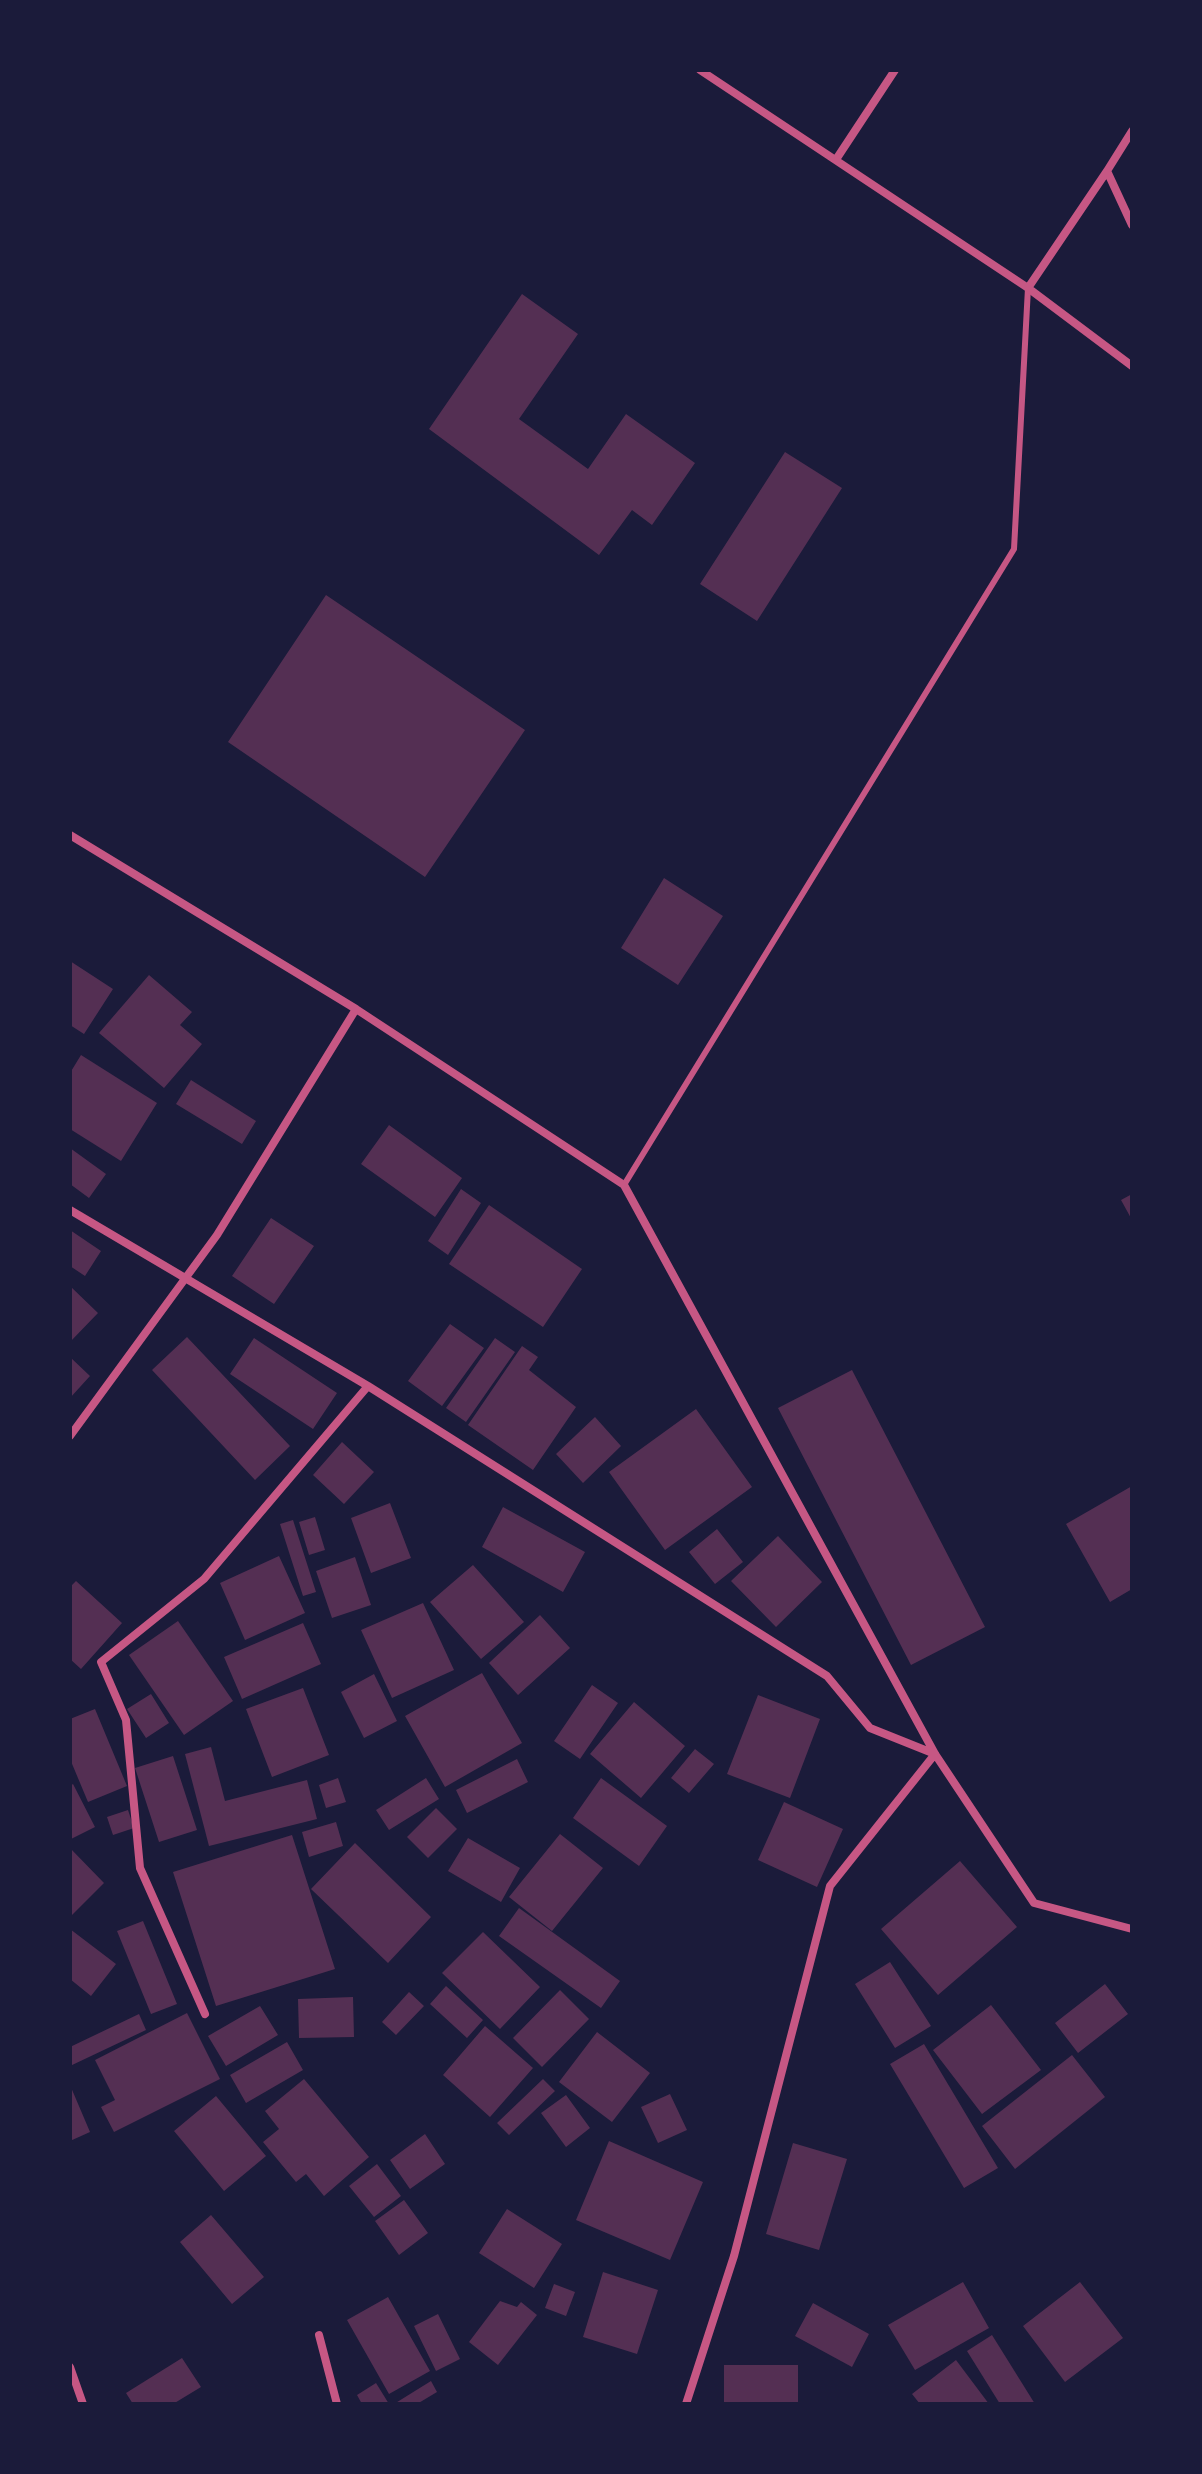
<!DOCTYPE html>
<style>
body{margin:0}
#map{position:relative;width:1202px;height:2474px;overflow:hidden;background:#1b1b3a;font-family:"Exo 2",sans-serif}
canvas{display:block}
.frame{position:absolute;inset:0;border:72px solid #1b1b3a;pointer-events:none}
</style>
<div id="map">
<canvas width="1202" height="2474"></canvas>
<div class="frame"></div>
</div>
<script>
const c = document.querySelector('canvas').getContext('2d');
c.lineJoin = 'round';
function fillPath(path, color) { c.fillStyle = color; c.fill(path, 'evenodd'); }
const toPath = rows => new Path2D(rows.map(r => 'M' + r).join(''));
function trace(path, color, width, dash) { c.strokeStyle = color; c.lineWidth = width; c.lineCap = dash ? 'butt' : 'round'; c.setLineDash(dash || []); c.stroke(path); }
fillPath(toPath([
 [522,294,578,334,519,419,588,469,626,414,695,463,652,525,632,510,599,555,429,429],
 [785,452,842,488,757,621,700,584],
 [326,595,525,730,425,877,228,742],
 [664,878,723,916,678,985,621,948],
 [70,961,113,989,84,1034,70,1025],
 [149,975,192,1012,180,1025,202,1044,164,1088,99,1033],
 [81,1055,157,1103,121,1161,70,1129,70,1073],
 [191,1080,256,1121,242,1144,176,1104],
 [389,1125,462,1178,435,1217,361,1164],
 [70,1148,106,1174,89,1198,70,1184],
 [461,1189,481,1203,448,1255,428,1241],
 [1132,1194,1132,1220,1121,1200],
 [489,1205,582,1269,543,1327,449,1264],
 [271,1218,314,1246,274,1304,232,1276],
 [70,1230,101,1251,85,1276,70,1266],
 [70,1286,98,1313,70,1342],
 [450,1324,484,1348,442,1406,408,1381],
 [187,1337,290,1446,255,1480,152,1370],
 [254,1338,337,1393,313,1429,230,1374],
 [495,1338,515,1352,466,1422,446,1408],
 [522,1346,538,1357,529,1370,576,1407,533,1470,468,1425],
 [70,1357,90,1376,70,1398],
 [852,1370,985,1627,911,1665,778,1408],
 [696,1409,752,1487,665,1550,609,1472],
 [595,1417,621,1446,583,1483,556,1454],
 [342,1442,374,1472,344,1504,313,1475],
 [1132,1486,1132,1589,1110,1602,1066,1524],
 [390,1503,411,1558,371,1573,351,1518],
 [503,1507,585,1552,563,1592,482,1547],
 [315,1517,325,1550,309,1555,299,1522],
 [293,1520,316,1592,303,1596,280,1524],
 [717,1529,743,1562,715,1584,689,1552],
 [778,1536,822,1582,776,1627,731,1581],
 [279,1556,305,1613,245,1640,220,1583],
 [355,1557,371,1605,332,1618,316,1571],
 [473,1565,524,1622,481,1659,430,1602],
 [76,1581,122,1623,81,1669,70,1659,70,1587],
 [423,1603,454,1670,392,1698,361,1630],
 [540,1615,570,1648,518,1695,489,1663],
 [178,1621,233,1701,184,1735,129,1655],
 [303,1623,321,1664,242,1699,224,1657],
 [482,1673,522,1743,445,1787,405,1716],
 [374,1674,397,1721,364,1738,341,1692],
 [592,1685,618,1703,580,1759,554,1741],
 [303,1688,329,1755,272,1777,246,1709],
 [151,1694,169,1723,146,1738,127,1709],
 [758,1695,820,1719,790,1798,727,1774],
 [634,1702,685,1746,641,1798,590,1754],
 [95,1709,127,1786,88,1802,70,1759,70,1719],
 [211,1747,225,1801,307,1780,317,1819,209,1846,185,1754],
 [695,1749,714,1764,689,1793,671,1778],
 [173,1756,197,1830,159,1842,135,1768],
 [517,1759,528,1782,467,1813,456,1790],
 [338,1778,346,1802,326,1808,319,1785],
 [426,1778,439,1799,389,1830,376,1810],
 [601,1778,667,1826,639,1866,573,1818],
 [73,1784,95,1827,71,1839,70,1786],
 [784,1802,843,1829,817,1887,758,1860],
 [436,1808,457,1829,428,1858,407,1837],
 [128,1810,134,1828,113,1835,107,1817],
 [336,1822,343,1846,309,1857,302,1832],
 [560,1834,603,1868,552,1931,509,1897],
 [292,1835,335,1969,216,2006,173,1872],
 [468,1838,520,1868,501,1902,448,1871],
 [355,1843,431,1917,388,1963,311,1889],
 [70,1848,104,1883,70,1917],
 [960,1861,1017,1927,938,1995,881,1929],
 [519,1908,620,1981,601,2008,499,1936],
 [143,1921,177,2004,151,2014,117,1931],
 [70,1929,116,1964,91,1996,70,1979],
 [483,1932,540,1987,500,2029,442,1973],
 [890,1962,931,2026,895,2048,855,1984],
 [1105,1984,1128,2014,1078,2053,1055,2023],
 [446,1986,483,2020,467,2038,430,2004],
 [560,1990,589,2019,542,2067,513,2038],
 [409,1992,424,2006,396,2035,382,2022],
 [353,1997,354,2037,299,2038,298,1999],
 [991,2005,1041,2070,982,2114,933,2050],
 [260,2006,278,2035,226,2066,208,2036],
 [187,2013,220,2079,114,2132,101,2107,115,2100,95,2060],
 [139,2014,146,2030,70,2066,70,2047],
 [485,2026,533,2068,490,2117,443,2075],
 [597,2032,650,2073,612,2122,559,2082],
 [287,2042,303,2070,246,2103,230,2075],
 [924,2044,998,2168,964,2188,890,2064],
 [1072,2055,1105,2097,1015,2169,982,2126],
 [304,2079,369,2157,324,2196,306,2174,296,2182,263,2142,279,2129,265,2111],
 [543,2079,555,2091,509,2135,497,2123],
 [70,2085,90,2132,70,2141],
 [670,2094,687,2130,658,2143,641,2107],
 [566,2095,590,2128,566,2147,541,2113],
 [216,2096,266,2156,224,2191,174,2131],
 [425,2134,445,2164,410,2189,390,2160],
 [609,2141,703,2182,670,2260,576,2220],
 [793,2143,847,2159,819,2250,766,2234],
 [377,2164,401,2196,374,2217,349,2186],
 [404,2200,428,2233,399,2255,375,2221],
 [507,2209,562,2244,534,2288,479,2253],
 [211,2215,264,2277,232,2304,180,2242],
 [603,2272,658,2290,637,2354,583,2337],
 [963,2282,989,2328,915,2370,888,2325],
 [1080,2282,1123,2338,1065,2382,1023,2326],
 [554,2284,575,2292,566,2316,545,2308],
 [388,2297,430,2371,389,2394,347,2320],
 [500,2301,517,2307,521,2302,537,2315,498,2365,469,2342],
 [813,2303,869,2334,852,2367,795,2336],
 [438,2314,460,2359,436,2371,414,2326],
 [992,2335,1035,2404,1000,2404,967,2351],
 [182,2358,201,2387,173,2404,133,2404,126,2393],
 [956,2360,989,2404,920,2404,912,2394],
 [724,2365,798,2365,798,2404,724,2404],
 [431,2381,437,2392,417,2404,394,2404],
 [376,2383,389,2404,362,2404,357,2395]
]), '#542f53');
trace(toPath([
 [624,1185,1014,549,1028,288]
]), '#c65784', 6);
trace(toPath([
 [700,70,1028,288,1132,366],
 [1132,131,1107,171,1132,225],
 [837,158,895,70],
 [1028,288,1107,171],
 [70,835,356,1009,624,1185,935,1754,1034,1903,1132,1929],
 [70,1210,368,1386,827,1676,870,1728,935,1754,830,1886,734,2256,686,2404],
 [70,1436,217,1235,356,1009],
 [205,2014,140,1868,126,1720,101,1662,204,1579,368,1386],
 [319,2335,337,2404],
 [70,2367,83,2404]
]), '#c65784', 8);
</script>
